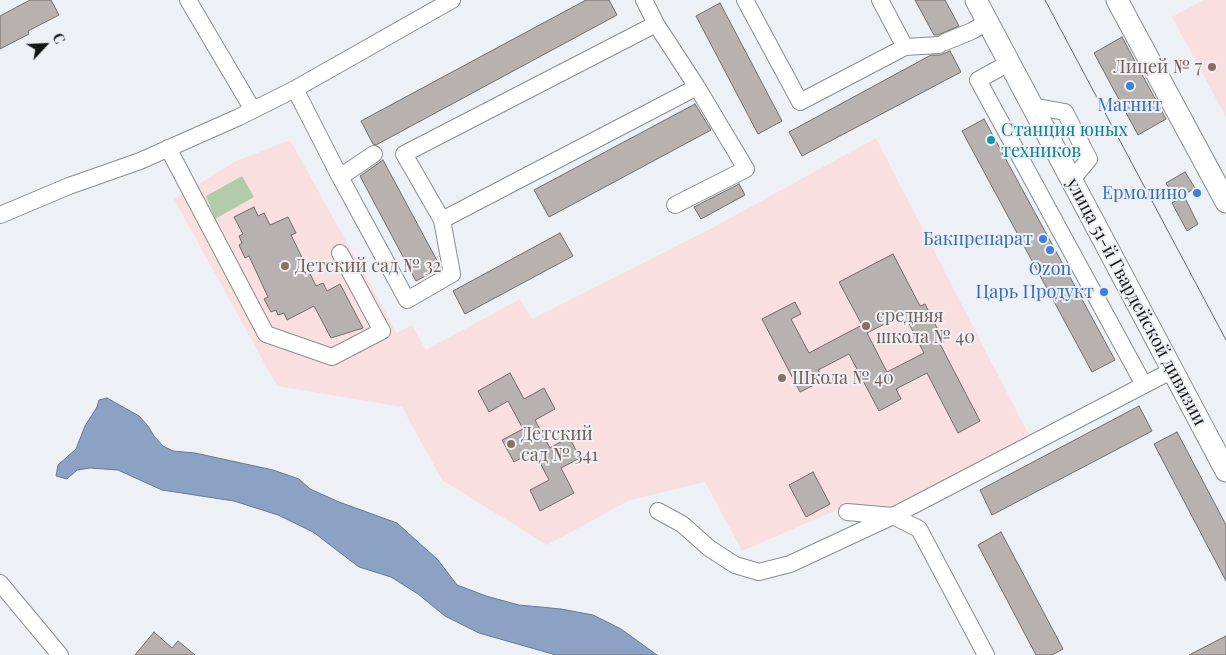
<!DOCTYPE html>
<meta charset="utf-8">
<style>
body{margin:0}
#map{position:relative;width:1226px;height:655px;overflow:hidden;background:#edf1f5;font-family:"Playfair Display",serif}
canvas{display:block}
.north{position:absolute;left:20px;top:20px;width:50px;height:50px;-webkit-text-stroke:4px #edf1f5;paint-order:stroke;rotate:65deg;font-size:14px;font-weight:700;line-height:20px;text-align:center;color:#141617}
.north::after{content:'';display:block;margin:auto;width:18px;height:22px;background:#141617;clip-path:polygon(50% 0,100% 100%,50% 72%,0 100%)}
</style>
<div id="map">
<canvas width="1226" height="655"></canvas>
<div class="north">С</div>
</div>
<script>
const c = document.querySelector('canvas').getContext('2d');
c.lineJoin = 'round';
function fillPath(path, color) { c.fillStyle = color; c.fill(path, 'evenodd'); }
const toPath = rows => new Path2D(rows.map(r => 'M' + r).join(''));
function trace(path, color, width, dash) { c.strokeStyle = color; c.lineWidth = width; c.lineCap = dash ? 'butt' : 'round'; c.setLineDash(dash || []); c.stroke(path); }
function drawText(font, color, halo, rows, align = 'center') {
  c.font = font + ' "Playfair Display",serif'; c.lineWidth = 4; c.setLineDash([]); c.textBaseline = 'middle'; c.strokeStyle = halo; c.fillStyle = color; for (const [text, x, y, turn = 0] of rows) {
    c.save(); c.translate(x, y); c.rotate((+turn || 0) * Math.PI / 180); c.textAlign = isNaN(turn) ? turn : align; if (halo) c.strokeText(text, 0, 0); c.fillText(text, 0, 0); c.restore();
  }
}
fillPath(toPath([
 [1203,0,1226,0,1226,117,1172,17],
 [876,138,1030,437,890,508,851,504,742,551,705,482,630,500,547,545,442,480,402,407,277,386,174,199,236,161,290,140,397,333,412,325,426,350,520,299,532,319,712,228]
]), '#fadfe0');
fillPath(toPath([
 [242,176,254,197,215,219,206,196]
]), '#b2ccab');
const water = toPath([
 [107,398,139,416,148,426,154,436,163,446,173,451,195,453,273,470,299,479,310,489,339,502,397,523,438,560,457,585,486,596,519,605,561,609,593,615,621,629,657,655,556,655,479,633,445,616,418,594,391,577,359,567,313,532,278,515,234,501,162,490,118,470,90,468,77,470,67,479,56,476,58,465,76,449,85,426,97,407,99,400,107,398]
]);
fillPath(water, '#8ba2c5');
trace(water, '#677891', 1);
const building = toPath([
 [30,0,51,0,59,15,28,31,29,34,0,49,0,16,30,0],
 [586,0,609,0,617,15,376,145,373,144,361,121,586,0],
 [915,0,945,0,959,26,938,35,934,35,915,0],
 [720,3,782,121,758,134,696,16,720,3],
 [1122,37,1166,119,1138,135,1094,53,1122,37],
 [950,51,961,72,802,156,789,132,931,55,940,55,950,51],
 [695,104,711,130,549,217,534,190,695,104],
 [984,119,1115,360,1092,372,962,131,984,119],
 [383,160,441,268,416,281,360,176,383,160],
 [1185,172,1195,188,1176,200,1166,183,1185,172],
 [739,184,745,195,701,219,694,207,739,184],
 [1184,196,1198,224,1187,231,1172,203,1184,196],
 [254,207,258,216,264,213,270,225,288,217,296,233,291,235,316,286,323,283,327,291,340,284,363,328,331,338,314,306,287,320,284,313,278,315,276,310,271,312,264,299,268,297,255,269,249,256,245,258,239,245,242,243,239,236,243,234,234,217,254,207],
 [560,233,573,256,465,314,453,291,560,233],
 [893,254,920,306,925,304,944,342,940,344,980,421,958,433,927,373,896,389,901,399,879,411,849,354,818,370,824,380,800,392,762,319,795,302,801,314,791,319,809,353,862,325,839,282,893,254],
 [904,314,924,353,887,372,867,333,904,314],
 [510,373,524,399,544,388,555,409,535,420,550,448,569,437,580,458,561,468,574,493,540,511,530,490,549,480,534,451,514,462,502,440,523,429,508,401,489,412,478,391,510,373],
 [1139,406,1152,431,992,515,980,490,1139,406],
 [1177,432,1226,525,1226,581,1154,444,1177,432],
 [813,472,830,504,806,517,789,485,813,472],
 [1001,532,1063,649,1052,655,1036,655,978,545,1001,532],
 [154,632,172,648,178,641,195,655,135,655,154,632],
 [1226,636,1226,655,1189,655,1226,636]
]);
fillPath(building, '#b7b1b0');
trace(building, '#736e6c', 1);
const minor = toPath([
 [188,0,253,110],
 [644,0,656,24,697,87,746,169,675,205],
 [745,0,800,102,905,47,939,45],
 [880,0,905,47],
 [656,24,404,154,442,220,697,87],
 [945,42,972,31,987,22],
 [1009,63,978,80,1144,385],
 [295,89,340,177,374,154],
 [1032,106,1065,112,1089,159,1071,181],
 [168,148,266,334,332,357,382,331,340,253],
 [340,177,407,300,452,274,442,220],
 [0,215,69,186,140,161,239,117,295,89,452,0],
 [658,511,682,524,709,548,735,565,759,572,790,564,893,516,1171,371],
 [847,512,893,516,919,529,986,655],
 [0,583,60,655]
]);
const major = toPath([
 [976,0,1226,471],
 [1117,0,1226,202]
]);
trace(minor, '#898d91', 18);
trace(major, '#898d91', 23);
trace(minor, '#fff', 16);
trace(major, '#fff', 21);
trace(toPath([
 [1045,0,1226,340]
]), '#676a6c', 1);
for (const [x, y, r, color] of [
 [1212,67,5,"#8d6e63"],
 [1130,86,5,"#3f7fe0"],
 [991,140,5,"#0f9aa8"],
 [1197,193,5,"#3f7fe0"],
 [1043,239,5,"#3f7fe0"],
 [1050,250,5,"#3f7fe0"],
 [285,266,5,"#8d6e63"],
 [1104,292,5,"#3f7fe0"],
 [866,326,5,"#8d6e63"],
 [782,378,5,"#8d6e63"],
 [511,444,5,"#8d6e63"]
]) { const dot = new Path2D(); dot.arc(x, y, r, 0, 2 * Math.PI); c.fillStyle = color; c.fill(dot); trace(dot, '#edf1f5', 2); }
drawText('18px', '#785e54', '#edf1f5', [
 ["Лицей № 7",1202,67,"right"],
 ["Детский сад № 32",295,266],
 ["средняя",876,316],
 ["школа № 40",876,337],
 ["Школа № 40",792,378],
 ["Детский",521,434],
 ["сад № 341",521,455]
], 'left');
drawText('18px', '#366cbe', '#edf1f5', [
 ["Магнит",1130,105,"center"],
 ["Ермолино",1187,193],
 ["Бакпрепарат",1033,239],
 ["Ozon",1050,269,"center"],
 ["Царь Продукт",1094,292]
], 'right');
drawText('18px', '#0d838f', '#edf1f5', [
 ["Станция юных",1001,130],
 ["техников",1001,151]
], 'left');
drawText('18px', '#141617', '#edf1f5', [
 ["улица 51-й Гвардейской дивизии",1136,302,62]
]);
</script>
